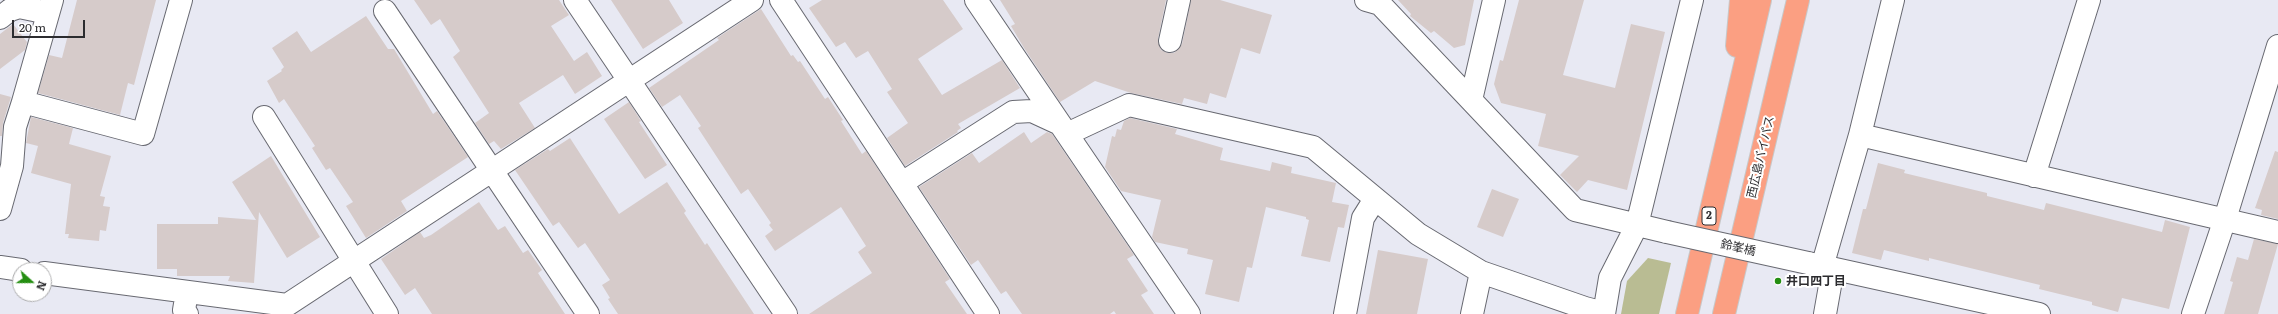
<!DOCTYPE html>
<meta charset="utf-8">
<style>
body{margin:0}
#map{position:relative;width:2278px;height:314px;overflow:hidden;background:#e8e9f3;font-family:Literata,serif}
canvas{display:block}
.north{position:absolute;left:12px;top:262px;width:40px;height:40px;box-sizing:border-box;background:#fff;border:1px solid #ababac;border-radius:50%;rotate:111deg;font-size:11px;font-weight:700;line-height:16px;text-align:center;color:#2c2c2f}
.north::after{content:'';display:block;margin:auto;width:14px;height:18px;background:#248e11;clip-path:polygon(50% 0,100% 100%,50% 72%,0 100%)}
.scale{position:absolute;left:12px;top:20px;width:73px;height:18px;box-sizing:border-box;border:2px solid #2c2c2f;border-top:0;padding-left:5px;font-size:12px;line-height:14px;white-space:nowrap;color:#2c2c2f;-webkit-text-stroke:3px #fff;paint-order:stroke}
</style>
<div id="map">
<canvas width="2278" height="314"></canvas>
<div class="north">N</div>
<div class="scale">20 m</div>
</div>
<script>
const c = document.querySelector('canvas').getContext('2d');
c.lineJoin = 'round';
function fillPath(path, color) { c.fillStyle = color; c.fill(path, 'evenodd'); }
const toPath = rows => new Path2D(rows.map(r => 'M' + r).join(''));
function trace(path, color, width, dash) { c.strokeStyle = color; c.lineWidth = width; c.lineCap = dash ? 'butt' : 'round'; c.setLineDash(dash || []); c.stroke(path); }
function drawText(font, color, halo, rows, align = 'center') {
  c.font = font + ' Literata,"Noto Sans JP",serif'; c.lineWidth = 4; c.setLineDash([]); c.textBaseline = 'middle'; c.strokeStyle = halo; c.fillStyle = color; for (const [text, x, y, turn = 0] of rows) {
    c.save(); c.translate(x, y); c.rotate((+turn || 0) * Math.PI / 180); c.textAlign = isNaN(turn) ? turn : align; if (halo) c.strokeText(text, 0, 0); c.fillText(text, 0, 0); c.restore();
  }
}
fillPath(toPath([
 [1648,258,1671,263,1659,314,1621,314,1627,281]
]), '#b9bc93');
fillPath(toPath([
 [77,0,156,0,134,85,128,83,120,115,38,93,49,55,62,58],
 [414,0,559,0,569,15,551,26,574,61,587,52,602,76,575,94,563,75,519,103,535,128,501,149,494,141,489,144,475,123,489,113,453,57,460,51,440,19,431,25],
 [611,0,669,0,683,23,643,49],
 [822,0,943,0,963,29,918,59,942,95,1002,60,1020,88,958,124,961,128,957,131,958,132,905,166,887,138,908,123,887,92,892,89,868,51,856,58,845,42,836,47,809,8],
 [1000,0,1166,0,1158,39,1161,50,1168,53,1174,53,1182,44,1191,0,1220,0,1272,15,1260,54,1241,48,1226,98,1210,93,1207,104,1184,98,1182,104,1131,93,1095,81,1060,102,1024,48,1011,26,1015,24],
 [1398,0,1474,0,1465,45,1454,48,1434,31,1431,33,1410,16,1411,14],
 [1519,0,1584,0,1563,75,1615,88,1631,24,1665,32,1627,190,1588,180,1577,192,1560,175,1579,156,1538,146,1546,114,1501,103,1494,84,1500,60,1503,61],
 [761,9,791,56,793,55,798,62,800,61,825,99,828,97,843,120,841,121,862,154,866,151,950,279,945,282,967,314,809,314,872,273,858,252,866,246,841,207,775,251,765,236,773,230,769,225,771,223,748,189,741,194,698,128,701,126,680,95,662,107,649,88,719,40,717,38],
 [366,16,388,49,394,49,433,114,437,111,468,157,401,201,407,211,366,238,346,206,353,202,330,168,326,170,312,148,315,146,284,99,279,103,267,81,282,71,281,70,284,67,272,48,297,31,311,52],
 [13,24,27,42,25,50,0,69,0,34],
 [0,94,11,97,3,123,2,136,0,136],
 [629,102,641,121,639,122,667,165,645,179,604,119],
 [31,117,73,128,69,144,111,156,100,196,105,197,103,206,110,207,106,231,100,230,99,241,68,238,69,234,65,234,71,184,31,173,38,146,26,143],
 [1130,118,1177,129,1175,134,1223,148,1220,160,1270,171,1272,162,1292,167,1291,173,1336,183,1332,202,1349,205,1344,228,1338,227,1330,262,1301,256,1309,220,1306,219,1306,217,1266,207,1252,268,1247,267,1239,302,1205,294,1213,260,1187,254,1188,249,1155,242,1152,237,1161,200,1121,191,1105,167,1112,136,1115,137,1117,129,1121,130,1124,121],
 [1024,132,1031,143,1047,132,1052,134,1134,255,1127,259,1148,291,1141,295,1154,314,1116,314,1114,311,1110,314,1022,314,1006,291,1001,294,978,260,971,265,919,187,972,153,979,163],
 [570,138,619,214,667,182,686,211,684,213,705,245,707,243,754,314,618,314,608,299,610,298,602,285,610,280,585,243,578,248,559,222,553,226,515,170,548,149,550,151],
 [2275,151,2278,152,2278,219,2261,215,2262,210,2255,208],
 [271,156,320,237,287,258,259,212,254,283,228,281,230,276,177,276,177,269,157,269,157,224,218,224,218,217,256,220,232,182],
 [1878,163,1905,170,1904,173,1987,193,1987,196,2044,210,2046,203,2162,232,2165,220,2190,227,2169,309,2122,298,2118,312,2092,305,2092,302,2039,289,2040,285,1929,258,1929,261,1884,250,1881,260,1852,253,1863,209,1866,209],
 [1492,189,1519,199,1503,237,1477,227],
 [479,202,498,230,505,226,523,253,528,250,542,270,538,273,565,314,432,314,415,288,405,295,381,259,420,232,424,238,431,235],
 [2254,239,2278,244,2258,314,2224,314,2233,282,2230,281,2237,257,2248,260],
 [1378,250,1428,259,1417,314,1366,314]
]), '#d6cbca');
const minor = toPath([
 [52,0,23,102,143,134,181,0],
 [575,0,786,314],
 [781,0,988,314],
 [976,0,1189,314],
 [1366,0,1380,4,1575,210,1667,232],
 [385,11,588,314],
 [0,18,10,10,19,7,48,13],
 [1170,41,1179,0],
 [1471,100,1494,0],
 [264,117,387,314],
 [1067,134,1129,105,1313,147,1418,234,1481,272,1585,308,1604,313],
 [1860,135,2278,232],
 [2034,176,2089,0],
 [902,183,1013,112,1032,111,1058,123],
 [0,209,12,166,15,127,23,102],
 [1808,263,2039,314],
 [0,267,21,270],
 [1822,267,1860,135,1893,0],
 [44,273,287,305,752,0],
 [187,292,184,310,187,314],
 [1345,314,1363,218,1375,199],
 [1472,314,1481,272],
 [1604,314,1610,278,1637,225,1692,0],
 [1825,314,1833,269]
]);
const tertiary = toPath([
 [2193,314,2225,219,2278,46]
]);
const motorway = toPath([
 [1737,46,1741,0],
 [1687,314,1760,0],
 [1724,314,1798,0]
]);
trace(minor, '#686971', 24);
trace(tertiary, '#686971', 24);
trace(motorway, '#c8c8c9', 24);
trace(minor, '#fff', 22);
trace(tertiary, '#fff', 22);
trace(motorway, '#fb9f82', 22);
const minorBridge = toPath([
 [1667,232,1808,263]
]);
trace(minorBridge, '#686971', 24, []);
trace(minorBridge, '#fff', 22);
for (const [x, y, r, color] of [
 [1778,281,4,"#248e11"]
]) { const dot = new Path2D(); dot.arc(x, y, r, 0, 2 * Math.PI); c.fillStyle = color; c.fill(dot); trace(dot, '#fff', 1.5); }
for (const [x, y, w] of [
 [1709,216,14]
]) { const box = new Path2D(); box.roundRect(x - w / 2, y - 9, w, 18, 3); c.fillStyle = '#fff'; c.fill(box); trace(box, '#2c2c2f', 1); }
drawText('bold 11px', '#2c2c2f', null, [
 ["2",1709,216]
]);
drawText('12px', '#2c2c2f', '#fff', [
 ["西広島バイパス",1761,157,-77],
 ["鈴峯橋",1738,248,13]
]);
drawText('bold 12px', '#2c2c2f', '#fff', [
 ["井口四丁目",1786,281]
], 'left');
</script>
